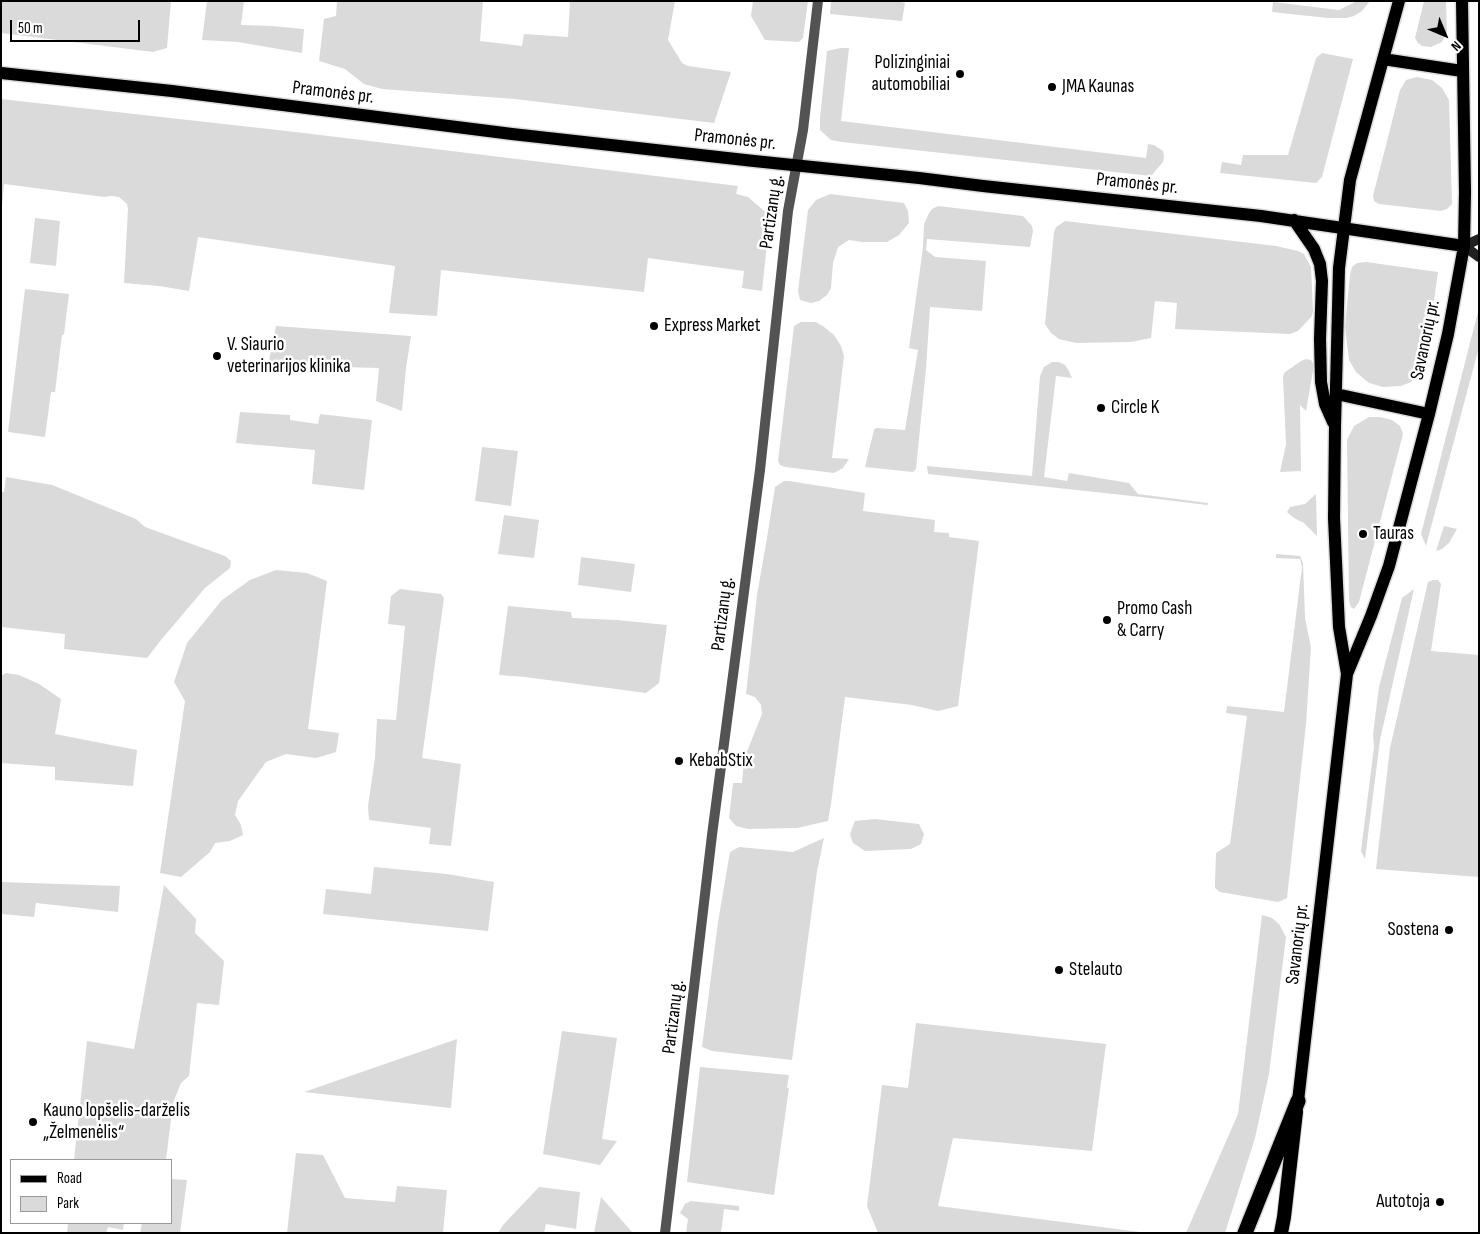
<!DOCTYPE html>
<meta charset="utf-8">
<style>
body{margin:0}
#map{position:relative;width:1480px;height:1234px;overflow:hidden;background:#fff;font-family:"Sofia Sans Condensed",sans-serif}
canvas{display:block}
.frame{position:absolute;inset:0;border:2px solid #000;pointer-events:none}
.legend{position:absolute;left:10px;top:1159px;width:162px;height:65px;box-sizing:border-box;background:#fff;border:1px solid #999;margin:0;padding:6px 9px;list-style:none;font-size:15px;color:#000}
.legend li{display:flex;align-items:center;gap:10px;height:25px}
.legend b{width:25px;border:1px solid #999}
.north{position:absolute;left:1420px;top:10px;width:50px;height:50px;-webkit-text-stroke:4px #fff;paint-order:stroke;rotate:135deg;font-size:14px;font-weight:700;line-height:20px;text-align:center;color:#000}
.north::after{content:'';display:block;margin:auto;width:18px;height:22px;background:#000;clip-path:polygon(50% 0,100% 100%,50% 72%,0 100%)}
.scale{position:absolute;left:10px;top:20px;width:130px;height:22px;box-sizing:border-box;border:2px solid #000;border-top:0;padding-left:6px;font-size:15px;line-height:18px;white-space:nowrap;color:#000;-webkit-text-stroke:4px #fff;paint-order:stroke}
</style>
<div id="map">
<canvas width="1480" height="1234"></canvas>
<div class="frame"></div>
<ul class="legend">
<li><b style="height:6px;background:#000"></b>Road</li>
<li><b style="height:14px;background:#dadada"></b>Park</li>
</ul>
<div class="north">N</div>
<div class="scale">50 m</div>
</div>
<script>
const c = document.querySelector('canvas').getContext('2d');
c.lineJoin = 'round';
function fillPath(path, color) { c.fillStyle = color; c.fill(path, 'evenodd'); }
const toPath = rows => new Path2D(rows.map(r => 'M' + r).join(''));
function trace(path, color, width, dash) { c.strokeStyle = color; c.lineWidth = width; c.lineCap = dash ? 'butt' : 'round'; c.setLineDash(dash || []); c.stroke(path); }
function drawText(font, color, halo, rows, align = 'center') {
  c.font = font + ' "Sofia Sans Condensed",sans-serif'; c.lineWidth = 5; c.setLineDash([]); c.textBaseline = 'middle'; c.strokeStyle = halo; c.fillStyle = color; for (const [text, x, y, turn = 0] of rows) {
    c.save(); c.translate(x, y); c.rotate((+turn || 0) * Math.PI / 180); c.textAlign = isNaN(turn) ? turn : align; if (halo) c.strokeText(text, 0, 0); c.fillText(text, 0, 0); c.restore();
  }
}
fillPath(toPath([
 [1,1,171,1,167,48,153,52,1,33],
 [207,1,244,1,241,25,272,26,304,29,302,53,238,42,202,40],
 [337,1,483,1,480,41,522,46,524,34,568,37,570,1,675,1,668,40,682,63,688,66,731,72,714,123,515,99,382,89,364,84,345,69,319,61,324,19,336,16],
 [753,1,808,1,803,38,799,42,765,40,751,16],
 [831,1,895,1,905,3,902,21,830,14],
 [1357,1,1370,1,1362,11,1354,16,1346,18,1328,18,1272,12,1273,2,1339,10],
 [1424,1,1446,1,1447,32,1442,42,1431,47,1422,46,1418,43,1415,38],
 [841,48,849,48,841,121,1146,158,1148,144,1154,145,1163,151,1164,157,1163,162,1151,176,842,142,831,140,820,130,820,118,827,51],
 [1322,53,1353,59,1322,177,1316,183,1220,173,1222,162,1241,165,1243,155,1288,155,1316,58],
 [1417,77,1432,80,1442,88,1449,100,1452,204,1447,209,1441,211,1379,204,1374,201,1373,196,1400,90,1406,80],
 [1,99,304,133,738,186,736,194,748,197,770,216,762,291,742,288,744,271,648,258,644,292,441,270,437,316,389,313,395,266,198,237,189,291,159,286,124,283,128,209,127,204,119,197,111,196,104,197,4,184,1,219],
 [830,194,904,203,908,211,909,223,899,235,887,242,862,242,849,240,838,247,833,263,831,288,827,295,819,301,811,303,800,300,798,291,808,210,816,200],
 [938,206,1023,216,1032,226,1033,231,1030,247,927,239,926,250,935,257,986,261,982,311,930,307,926,369,916,469,913,472,865,467,874,430,876,428,905,430,918,350,909,348,923,248,924,224,929,213,932,209],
 [35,218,60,221,56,266,30,263],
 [1065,221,1276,246,1298,251,1304,254,1311,267,1313,311,1312,316,1298,331,1290,334,1175,329,1177,303,1155,301,1151,338,1131,342,1076,343,1059,339,1051,333,1045,324,1054,232,1056,227],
 [1366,262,1438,272,1429,336,1419,375,1411,382,1401,386,1383,387,1369,383,1356,372,1349,360,1345,327,1350,275,1352,267,1357,263],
 [25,289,69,294,64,334,62,335,55,392,51,392,45,437,8,432],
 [1479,308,1479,347,1426,546,1421,534],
 [801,322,816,322,824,327,834,335,841,346,844,356,832,458,849,459,843,468,834,473,785,467,780,465,778,461,794,326],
 [276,326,411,336,406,368,402,411,376,401,379,368,268,365],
 [1306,359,1311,360,1314,365,1306,411,1300,405,1301,471,1280,472,1286,444,1283,377,1284,373,1301,361],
 [1052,362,1059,362,1065,365,1069,371,1072,378,1056,376,1044,477,1067,481,1069,473,1129,483,1138,494,1208,503,1208,504,1207,505,1141,497,928,474,927,466,1032,476,1040,376,1044,367],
 [240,412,290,415,290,420,318,424,320,414,372,420,364,490,312,484,315,450,236,443],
 [1369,417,1380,417,1392,420,1400,426,1403,434,1359,602,1354,609,1351,607,1349,601,1347,440,1354,426],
 [482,447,518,451,511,506,475,501],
 [6,477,52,485,136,519,145,527,225,556,231,561,230,568,205,588,161,640,147,658,64,649,65,634,1,627,1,492,4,492],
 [784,481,789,481,865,493,863,511,935,520,934,532,949,533,949,537,979,541,958,706,938,711,912,705,845,697,831,804,828,821,797,828,748,829,736,826,729,818,733,783,742,783,744,759,762,714,761,705,755,697,746,694,757,595,767,538,775,487],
 [1316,494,1317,536,1304,523,1294,518,1287,512,1290,507,1305,504],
 [504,515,539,520,534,558,498,554],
 [1444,526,1457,529,1449,543,1442,549,1436,551],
 [1276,554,1300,556,1303,563,1305,618,1311,647,1306,724,1287,898,1278,902,1220,892,1215,888,1215,883,1216,853,1230,844,1247,716,1226,713,1227,706,1284,712,1302,567,1300,559,1276,558],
 [581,557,635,564,631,592,578,585],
 [276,570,307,573,327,581,308,729,339,733,336,752,316,758,286,754,266,762,238,801,235,815,241,825,243,835,230,841,215,843,210,852,181,877,160,873,185,701,174,682,187,643,222,600,250,580],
 [1433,580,1438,580,1441,584,1431,651,1479,655,1479,877,1376,869,1390,748,1428,582],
 [400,589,441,594,444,598,422,758,461,764,451,846,429,844,431,828,369,820,368,806,375,758,377,719,396,720,405,626,388,624,391,596],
 [1414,589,1380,740,1365,859,1361,851,1374,747,1373,734,1379,687,1402,598],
 [508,606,571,612,572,618,617,620,667,625,659,683,646,693,525,677,499,675],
 [6,673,19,675,39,684,61,699,55,734,137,750,133,786,55,780,55,767,1,763,1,676],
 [875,819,919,824,924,834,921,844,911,849,865,851,853,843,850,834,855,821],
 [824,838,817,871,792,1060,712,1051,702,1047,718,922,730,852,739,847,793,852],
 [374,867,447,874,494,882,488,931,323,914,326,889,371,894],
 [1,882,120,886,118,912,36,903,34,917,1,914],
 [164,885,196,919,195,933,224,961,219,1005,197,1003,189,1076,181,1083,173,1103,166,1160,74,1160,87,1041,134,1049],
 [1262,915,1272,918,1279,924,1286,937,1269,1074,1255,1138,1225,1233,1186,1233,1238,1114],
 [916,1023,1106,1044,1092,1151,953,1138,938,1206,1148,1233,878,1233,867,1206,882,1085,908,1088],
 [562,1031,617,1038,602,1139,617,1141,600,1165,543,1154],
 [457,1039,451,1108,304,1092],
 [700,1067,789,1075,787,1088,789,1088,774,1195,687,1182],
 [296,1153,323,1155,345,1198,395,1202,397,1186,447,1190,443,1233,287,1233],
 [171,1179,187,1180,180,1233,140,1233,142,1223,171,1223],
 [539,1187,580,1192,576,1229,546,1224,544,1233,498,1233,503,1225],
 [601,1197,633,1233,594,1233],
 [691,1201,739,1206,739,1211,724,1209,721,1233,686,1233,688,1219,680,1213,685,1204],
 [68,1223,124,1223,123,1230,108,1227,106,1233,67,1233]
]), '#dadada');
const primary = toPath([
 [1383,59,1462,71],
 [1,73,172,91,512,134,754,161,919,178,983,186,1261,216,1464,246],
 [1294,220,1314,249,1320,264,1322,281,1320,339,1321,382,1325,404,1333,422],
 [1336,394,1429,414],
 [1347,674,1339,627,1334,518,1335,426,1339,268,1350,180,1399,1],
 [1298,1101,1347,674,1371,616,1389,566,1429,414,1448,334,1464,246,1465,192,1462,1]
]);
const trunk = toPath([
 [1281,1233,1284,1217,1296,1112]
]);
const motorway = toPath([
 [1245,1233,1298,1101]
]);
trace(primary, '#dbdbdb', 15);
trace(trunk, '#dbdbdb', 16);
trace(motorway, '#dbdbdb', 18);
trace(toPath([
 [665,1233,712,835,760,470,788,211,803,130,818,1]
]), '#535353', 10);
trace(toPath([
 [1479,239,1464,246,1479,257]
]), '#202020', 10);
trace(primary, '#000', 12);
trace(trunk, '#000', 14);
trace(motorway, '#000', 15);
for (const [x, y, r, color] of [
 [960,74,5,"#000"],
 [1052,87,5,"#000"],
 [654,326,5,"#000"],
 [217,356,5,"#000"],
 [1101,408,5,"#000"],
 [1363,534,5,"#000"],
 [1107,620,5,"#000"],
 [679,761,5,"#000"],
 [1449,930,5,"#000"],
 [1059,970,5,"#000"],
 [33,1122,5,"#000"],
 [1440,1202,5,"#000"]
]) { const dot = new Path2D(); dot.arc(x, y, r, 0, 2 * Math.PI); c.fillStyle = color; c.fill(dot); trace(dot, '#fff', 2); }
drawText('19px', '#000', '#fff', [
 ["Polizinginiai",950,63,"right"],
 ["automobiliai",950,85,"right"],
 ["JMA Kaunas",1062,87],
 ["Express Market",664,326],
 ["V. Siaurio",227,345],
 ["veterinarijos klinika",227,367],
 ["Circle K",1111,408],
 ["Tauras",1373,534],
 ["Promo Cash",1117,609],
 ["& Carry",1117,631],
 ["KebabStix",689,761],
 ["Sostena",1439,930,"right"],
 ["Stelauto",1069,970],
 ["Kauno lopšelis-darželis",43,1111],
 ["„Želmenėlis“",43,1133],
 ["Autotoja",1430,1202,"right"]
], 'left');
drawText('19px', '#000', '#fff', [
 ["Pramonės pr.",333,93,7],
 ["Pramonės pr.",735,140,6],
 ["Pramonės pr.",1137,184,6],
 ["Partizanų g.",772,212,-82],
 ["Savanorių pr.",1426,340,-78],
 ["Partizanų g.",723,614,-83],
 ["Savanorių pr.",1298,944,-83],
 ["Partizanų g.",674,1017,-83]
]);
</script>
